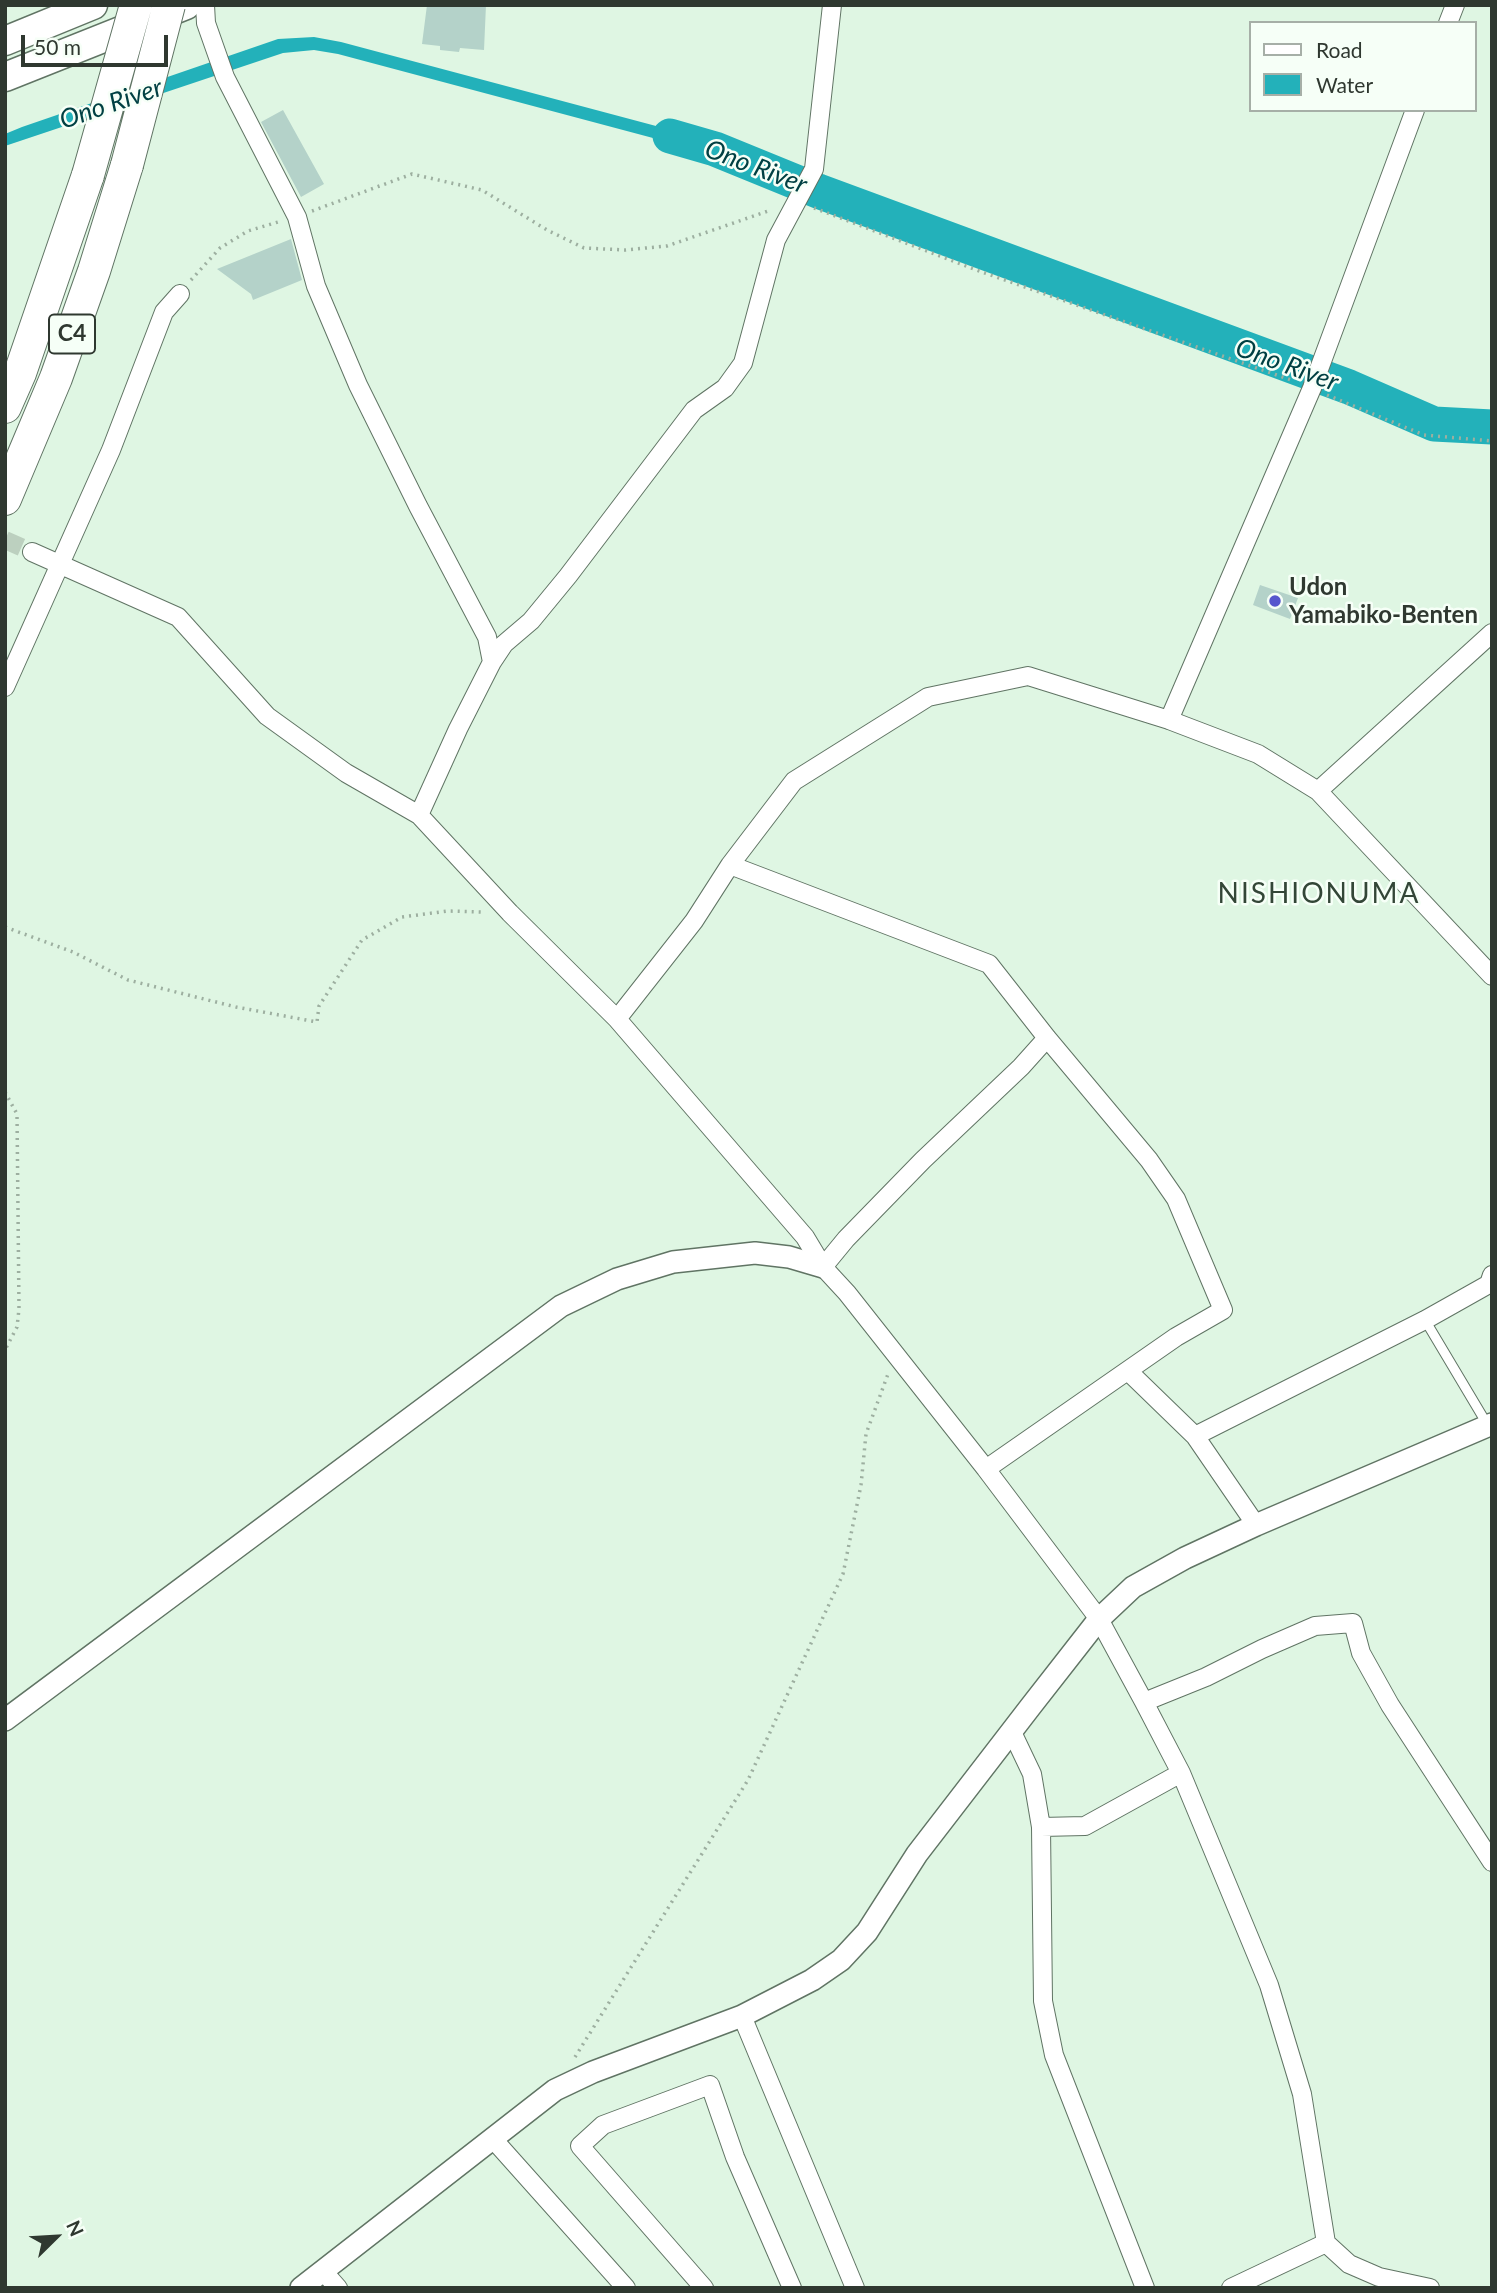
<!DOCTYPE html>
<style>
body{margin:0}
#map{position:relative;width:1497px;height:2293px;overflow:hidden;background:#dff6e3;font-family:Lato,sans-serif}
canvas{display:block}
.frame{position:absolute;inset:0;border:7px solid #2f3830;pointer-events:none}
.legend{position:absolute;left:1249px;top:21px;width:228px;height:91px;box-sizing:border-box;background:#f6fff7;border:2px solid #a6afa7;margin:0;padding:9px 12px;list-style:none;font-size:21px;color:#2f3830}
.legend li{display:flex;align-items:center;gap:14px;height:35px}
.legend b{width:35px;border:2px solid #a6afa7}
.north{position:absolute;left:21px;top:2202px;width:70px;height:70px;-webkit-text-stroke:5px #f6fff7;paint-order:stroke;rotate:66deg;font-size:19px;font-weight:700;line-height:28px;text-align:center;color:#2f3830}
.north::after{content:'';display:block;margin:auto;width:24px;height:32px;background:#2f3830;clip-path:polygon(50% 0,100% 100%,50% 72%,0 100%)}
.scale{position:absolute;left:21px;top:35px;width:147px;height:32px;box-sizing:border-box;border:4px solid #2f3830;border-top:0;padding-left:9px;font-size:21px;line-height:24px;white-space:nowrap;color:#2f3830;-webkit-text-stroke:5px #f6fff7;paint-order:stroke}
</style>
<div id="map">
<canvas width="1497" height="2293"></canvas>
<div class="frame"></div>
<ul class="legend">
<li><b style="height:9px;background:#fff"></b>Road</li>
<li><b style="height:19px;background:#23b1ba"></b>Water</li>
</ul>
<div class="north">N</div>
<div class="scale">50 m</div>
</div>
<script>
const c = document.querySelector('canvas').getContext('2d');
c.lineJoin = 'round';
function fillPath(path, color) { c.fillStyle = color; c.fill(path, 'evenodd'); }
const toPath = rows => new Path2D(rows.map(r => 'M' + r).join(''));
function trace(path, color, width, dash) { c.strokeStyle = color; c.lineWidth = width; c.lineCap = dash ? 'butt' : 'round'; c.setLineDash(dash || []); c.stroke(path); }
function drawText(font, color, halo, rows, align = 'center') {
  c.font = font + ' Lato,sans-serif'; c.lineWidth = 5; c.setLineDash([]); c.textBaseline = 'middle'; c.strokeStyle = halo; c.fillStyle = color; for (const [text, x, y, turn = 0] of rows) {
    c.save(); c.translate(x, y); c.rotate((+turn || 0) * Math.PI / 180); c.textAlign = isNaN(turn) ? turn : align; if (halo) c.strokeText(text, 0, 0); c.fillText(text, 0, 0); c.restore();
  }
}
fillPath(toPath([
 [314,37,341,42,716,142,713,154,338,54,314,50,283,53,5,146,5,134,22,127,278,39]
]), '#23b1ba');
trace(toPath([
 [670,136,715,149,818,191,1349,387,1434,424,1492,427]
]), '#23b1ba', 35);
fillPath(toPath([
 [427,5,486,5,484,50,460,48,459,52,440,50,440,46,422,44],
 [283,110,324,184,301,197,261,122],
 [291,239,302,280,253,300,251,294,217,269],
 [1260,585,1298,598,1290,619,1253,605]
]), '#b4d2c9');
trace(toPath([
 [5,540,32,552]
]), '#bcd0bf', 18, [18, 9]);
const service = toPath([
 [1425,1320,1487,1424]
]);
const minor = toPath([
 [205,5,206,23,225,77,297,217,316,286,358,385,418,506,487,637,492,662],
 [1448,23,1455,5],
 [32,552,178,617,267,716,346,773,419,815,510,913,617,1019,805,1237,823,1267,847,1293,986,1469,1099,1619,1144,1702,1181,1773,1269,1985,1302,2094,1326,2243,1349,2264,1379,2277,1430,2288],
 [5,687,111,450,164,312,180,294],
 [1169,720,1312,388,1415,110],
 [1318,791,1492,633],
 [419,815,458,729,492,662,504,644,531,621,568,576,694,410,725,388,743,363,776,240,814,169,832,5],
 [730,865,794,781,928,697,1028,676,1169,720,1258,754,1318,791,1492,976],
 [617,1019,694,921,730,865,989,964,1047,1038,1149,1160,1176,1199,1223,1310,1176,1337,986,1469],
 [823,1267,846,1239,923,1160,1021,1067,1047,1038],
 [1129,1372,1195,1436,1256,1525],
 [1195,1436,1425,1320,1489,1284,1492,1275],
 [1144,1702,1206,1677,1262,1649,1315,1626,1353,1623,1361,1653,1390,1705,1492,1862],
 [1012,1732,1032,1774,1041,1827,1043,2001,1054,2055,1145,2288],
 [1041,1827,1085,1826,1181,1773],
 [742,2016,855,2288],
 [493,2139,626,2288],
 [323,2271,338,2288],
 [704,2288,580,2146,603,2125,710,2085,735,2157,792,2288],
 [1231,2288,1326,2243]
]);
const tertiary = toPath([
 [5,1720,561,1306,617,1279,673,1262,755,1253,789,1257,823,1267],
 [301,2288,555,2090,593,2072,742,2016,812,1980,841,1960,867,1932,917,1854,1031,1706,1099,1619,1133,1587,1185,1558,1256,1525,1492,1424]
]);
const trunk = toPath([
 [5,41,93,5],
 [5,77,186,5]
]);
const motorway = toPath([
 [5,407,20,373,88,175],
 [5,499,56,378,94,271,127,165]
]);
trace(service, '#607464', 11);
trace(minor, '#607464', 20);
trace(tertiary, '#607464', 24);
trace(trunk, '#607464', 31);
trace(motorway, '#607464', 34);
trace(toPath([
 [814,208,982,272,1294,381],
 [312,211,412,174,482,190,547,230,584,248,625,250,667,246,771,210],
 [191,280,220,248,248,231,278,222],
 [1327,395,1424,435,1492,441],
 [5,927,73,952,128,980,236,1007,317,1022,319,1006,362,940,402,917,448,911,483,912],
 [5,1092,17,1114,19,1309,17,1327,5,1350],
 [575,2057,748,1780,843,1574,861,1485,866,1434,888,1374]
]), '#9dafa0', 3.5, [2, 5]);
trace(service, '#fff', 9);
trace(minor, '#fff', 18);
trace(tertiary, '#fff', 21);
trace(trunk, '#fff', 28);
trace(motorway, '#fff', 32);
const motorwayBridge = toPath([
 [127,165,169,5],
 [88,175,136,5]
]);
trace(motorwayBridge, '#607464', 34, []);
trace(motorwayBridge, '#fff', 32);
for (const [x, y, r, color] of [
 [1275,601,7,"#5656cd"]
]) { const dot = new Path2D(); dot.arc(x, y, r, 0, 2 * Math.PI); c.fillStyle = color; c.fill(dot); trace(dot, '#f6fff7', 2.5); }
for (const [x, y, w] of [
 [72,334,46]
]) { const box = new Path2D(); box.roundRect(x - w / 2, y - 19.5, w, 39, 5); c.fillStyle = '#f6fff7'; c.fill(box); trace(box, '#2f3830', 2); }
drawText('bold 23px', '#2f3830', null, [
 ["C4",72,334]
]);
drawText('bold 24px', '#2f3830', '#f6fff7', [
 ["Udon",1289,587],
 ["Yamabiko-Benten",1289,615]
], 'left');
drawText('italic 26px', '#014043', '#f6fff7', [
 ["Ono River",111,104,-19],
 ["Ono River",756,167,21],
 ["Ono River",1287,365,20]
]);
c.letterSpacing = '2px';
drawText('28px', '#334637', '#f6fff7', [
 ["NISHIONUMA",1319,894]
]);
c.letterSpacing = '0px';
</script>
